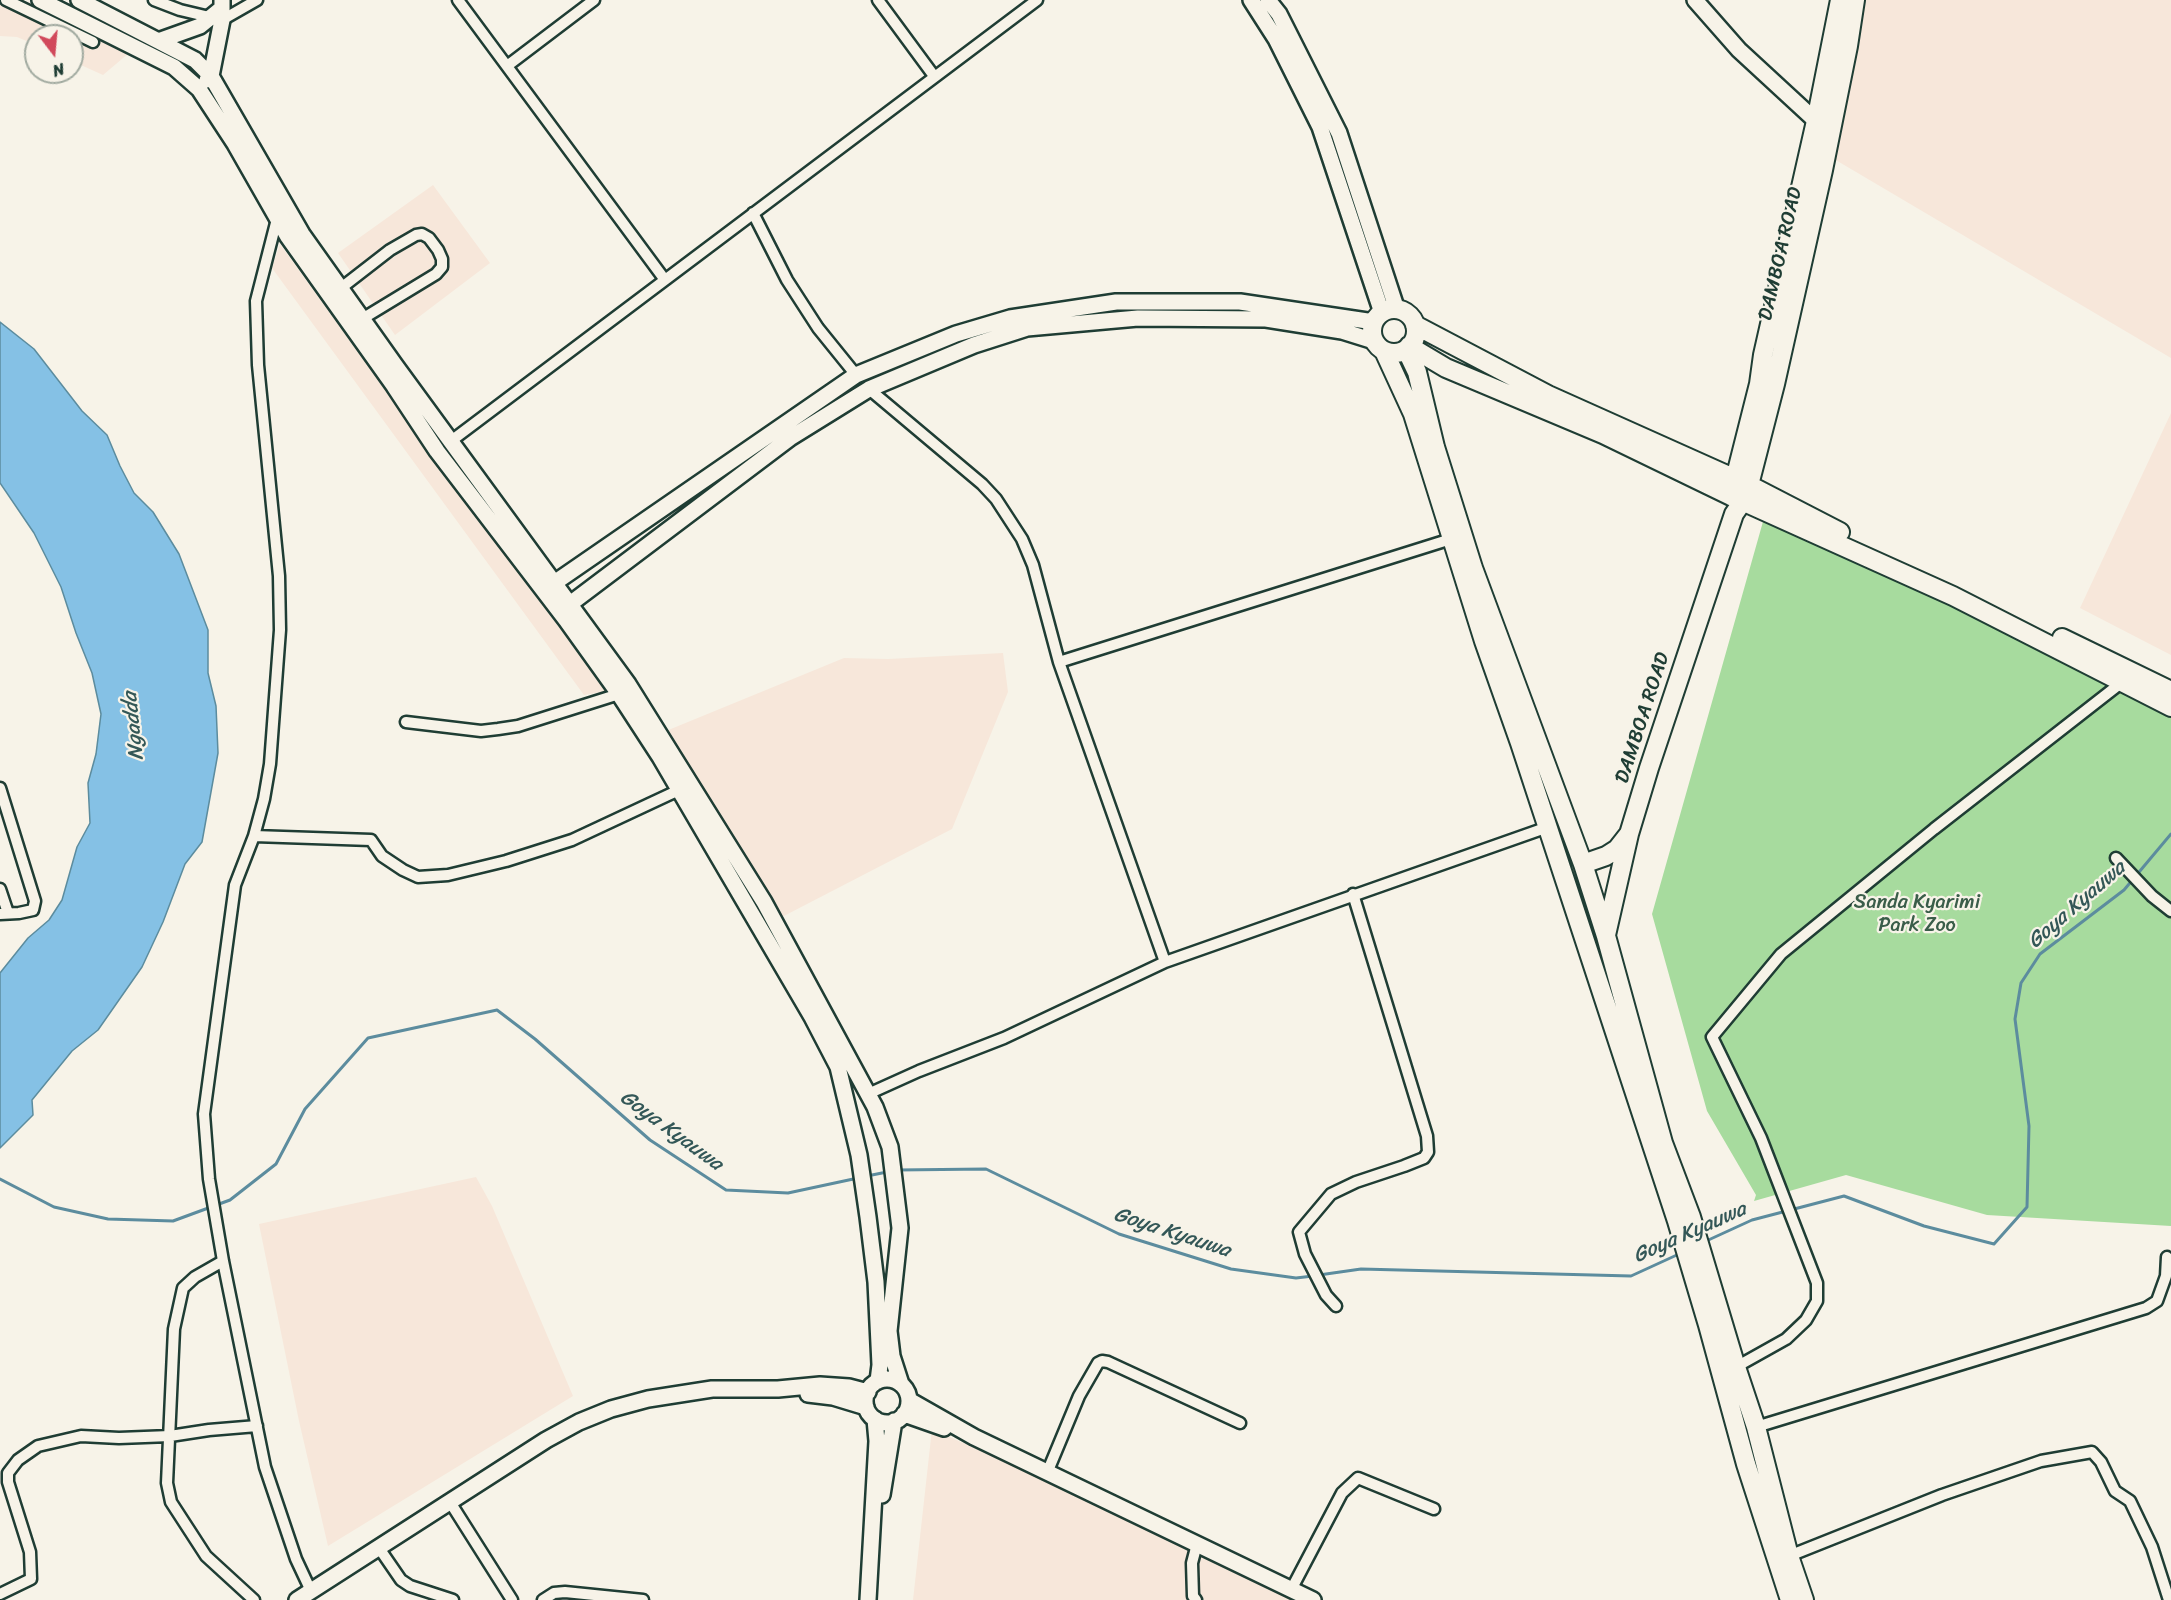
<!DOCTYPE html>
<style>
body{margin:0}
#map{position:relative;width:2171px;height:1600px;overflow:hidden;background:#f7f3e8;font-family:Sriracha,sans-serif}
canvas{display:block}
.north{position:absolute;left:24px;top:24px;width:60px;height:60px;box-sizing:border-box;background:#f7f3e8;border:2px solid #a1aaa0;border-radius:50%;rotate:164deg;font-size:16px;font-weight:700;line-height:24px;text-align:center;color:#1f3d34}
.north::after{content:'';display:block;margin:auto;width:21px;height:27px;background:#d1495b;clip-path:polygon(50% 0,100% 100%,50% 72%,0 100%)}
</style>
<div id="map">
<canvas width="2171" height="1600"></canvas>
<div class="north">N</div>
</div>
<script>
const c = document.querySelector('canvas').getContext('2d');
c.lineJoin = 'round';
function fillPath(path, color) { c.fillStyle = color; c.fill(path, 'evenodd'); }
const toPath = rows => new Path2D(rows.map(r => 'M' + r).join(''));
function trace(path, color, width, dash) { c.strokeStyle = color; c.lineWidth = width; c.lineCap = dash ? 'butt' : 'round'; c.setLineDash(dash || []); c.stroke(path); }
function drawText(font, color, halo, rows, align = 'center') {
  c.font = font + ' Sriracha,sans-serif'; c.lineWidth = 4.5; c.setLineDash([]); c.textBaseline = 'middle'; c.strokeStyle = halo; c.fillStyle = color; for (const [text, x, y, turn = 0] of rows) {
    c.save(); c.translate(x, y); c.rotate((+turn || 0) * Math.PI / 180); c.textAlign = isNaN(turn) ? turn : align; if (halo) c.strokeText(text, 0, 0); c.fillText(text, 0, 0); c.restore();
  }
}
fillPath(toPath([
 [0,0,19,0,129,53,103,75,72,61,72,36,36,36,36,45,17,37,0,36],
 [1866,0,2171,0,2171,358,1834,159],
 [433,185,490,263,395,335,338,253],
 [280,244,440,466,606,691,584,695,272,268],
 [2171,413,2171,655,2080,608],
 [1003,653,1008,692,952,829,780,918,666,731,844,658,888,659],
 [476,1177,492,1206,573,1396,328,1546,299,1421,259,1224],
 [932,1429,1183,1542,1298,1600,913,1600]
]), '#f7e7da');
fillPath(toPath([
 [1766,511,2171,709,2171,1226,1987,1215,1846,1175,1754,1201,1756,1195,1707,1111,1652,914]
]), '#a7db9e');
const water = toPath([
 [0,322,34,349,82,411,107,435,120,466,134,493,153,512,179,554,208,630,208,673,216,706,218,753,202,842,185,864,163,922,142,967,98,1030,72,1051,32,1100,33,1115,0,1148,0,973,28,938,49,920,62,900,77,847,90,823,88,783,96,754,101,714,92,673,76,633,61,587,34,533,0,483,0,322]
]);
fillPath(water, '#85c1e5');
trace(water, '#5c8c9e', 1.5);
trace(toPath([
 [897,1170,986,1169,1119,1234,1231,1269,1296,1278,1313,1276],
 [867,1176,887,1172],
 [0,1179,54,1207,108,1219,173,1221,230,1200,276,1164,305,1109,368,1038,497,1010,535,1039,650,1140,726,1190,788,1193,858,1178],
 [1704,1242,1752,1220,1844,1196,1924,1226,1994,1244,2027,1207,2029,1126,2015,1019,2021,983,2040,954,2124,890,2171,834],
 [1319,1275,1361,1269,1631,1276,1679,1254]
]), '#5c8c9e', 3);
const street = toPath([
 [6,0,93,42],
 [154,0,180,10,222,20,257,0],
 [458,0,665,280],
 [878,0,934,76],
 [507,66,594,0],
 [753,213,787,280,818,328,856,375],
 [277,219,256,301,258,365,279,576,280,630,270,764,264,799,254,836,235,885,204,1114,209,1179,223,1261,265,1467,296,1559,311,1591],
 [341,288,390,250,416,235,422,234,429,238,438,250,442,259,442,267,436,274,362,319],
 [869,389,982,484,996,499,1022,539,1033,565,1059,662,1165,962],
 [451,441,1037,0],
 [1059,662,1451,539],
 [406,722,481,731,498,729,518,726,619,694],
 [0,788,35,901,33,910,19,913,0,914],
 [254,836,371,840,382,856,403,870,418,877,448,875,506,861,572,840,679,790],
 [2116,858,2152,896,2171,911],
 [0,889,8,913],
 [868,1094,919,1071,1004,1038,1165,962,1548,827],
 [223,1261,195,1277,183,1288,174,1329,167,1483,171,1502,206,1556,254,1600],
 [1336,1306,1326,1295,1305,1254,1299,1232,1331,1194,1356,1182,1404,1166,1424,1158,1428,1152,1427,1136,1353,894],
 [1736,1367,1786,1339,1806,1320,1817,1301,1817,1283,1761,1138,1712,1037,1781,954,1934,829,2121,683],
 [1756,1427,2146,1308,2157,1301,2166,1276,2167,1257],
 [1047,1473,1079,1396,1098,1363,1102,1361,1108,1362,1240,1423],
 [450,1502,512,1600],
 [379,1548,401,1580,410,1586,453,1600],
 [1789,1556,1942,1495,2041,1461,2092,1452,2101,1462,2115,1491,2130,1501,2152,1547,2169,1600],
 [1291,1590,1342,1493,1358,1478,1434,1509],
 [0,1594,31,1579,30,1552,8,1482,8,1473,18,1460,38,1446,81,1436,119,1438,170,1436,209,1430,257,1426],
 [543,1600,554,1593,565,1592,643,1600],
 [1196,1600,1193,1596,1192,1563,1197,1544]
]);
const secondary = toPath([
 [40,0,174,67,199,89,235,144,288,237,394,386,437,451,566,620,619,694,660,757,812,1017,838,1067,859,1155,868,1217,876,1282,880,1365,878,1381],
 [79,0,195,60,211,76,302,234,395,365,628,684,764,902,875,1107,890,1147,900,1228,889,1331,892,1356,901,1384],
 [1251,0,1276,39,1320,127,1382,313],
 [1268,0,1279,14,1339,133,1397,310],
 [1695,0,1739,50,1816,121,1825,123],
 [158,41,200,26,222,8],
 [207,80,211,76,222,20,222,0],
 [547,588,856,375,956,334,1010,318,1116,302,1240,302,1374,322],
 [562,610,790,438,869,389,974,345,1027,328,1138,318,1266,319,1342,331,1374,341],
 '865 1401a22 22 0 1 1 44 0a22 22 0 1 1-44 0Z',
 [808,1394,833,1397,866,1407],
 [909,1400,974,1437,1313,1600],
 [904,1414,944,1428],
 [882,1495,894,1421],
 [297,1600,546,1440,579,1422,611,1409,648,1399,712,1389,778,1389,820,1385,849,1387,868,1392],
 [868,1600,877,1441,875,1419]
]);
const primary = toPath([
 '1372 331a22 22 0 1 1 44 0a22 22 0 1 1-44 0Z',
 [1415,325,1548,395,1749,485,1840,532],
 [1409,346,1446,368,1603,434,1731,496,1953,596,2171,707],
 [1406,349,1417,372,1435,447,1473,568,1583,864,1606,936,1663,1143,1691,1217,1736,1367,1756,1427,1789,1556,1804,1600],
 [1384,351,1413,414,1484,641,1520,743,1677,1221,1708,1325,1746,1464,1790,1600],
 [1732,491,1759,384,1763,355,1816,121,1840,0],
 [2062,638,2171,691],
 [1583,864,1606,856,1617,849,1628,835],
 [1606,935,1629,834,1649,768,1734,514,1743,501,1749,485,1775,384,1823,170,1848,46,1855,0]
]);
trace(street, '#1f3d34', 15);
trace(secondary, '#1f3d34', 20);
trace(primary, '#1f3d34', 22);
trace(street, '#f7f3e8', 10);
trace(secondary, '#f7f3e8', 15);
trace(primary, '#f7f3e8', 18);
drawText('20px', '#1f3d34', '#f7f3e8', [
 ["DAMBOA ROAD",1781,254,-77],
 ["DAMBOA ROAD",1643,718,-72]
]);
drawText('20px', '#3a5d49', '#f7f3e8', [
 ["Sanda Kyarimi",1917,903],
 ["Park Zoo",1917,926]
]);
drawText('italic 21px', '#335757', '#f7f3e8', [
 ["Ngadda",134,726,-96],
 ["Goya Kyauwa",2077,905,-41],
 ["Goya Kyauwa",671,1131,36],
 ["Goya Kyauwa",1172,1233,18],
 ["Goya Kyauwa",1690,1233,-24]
]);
</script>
